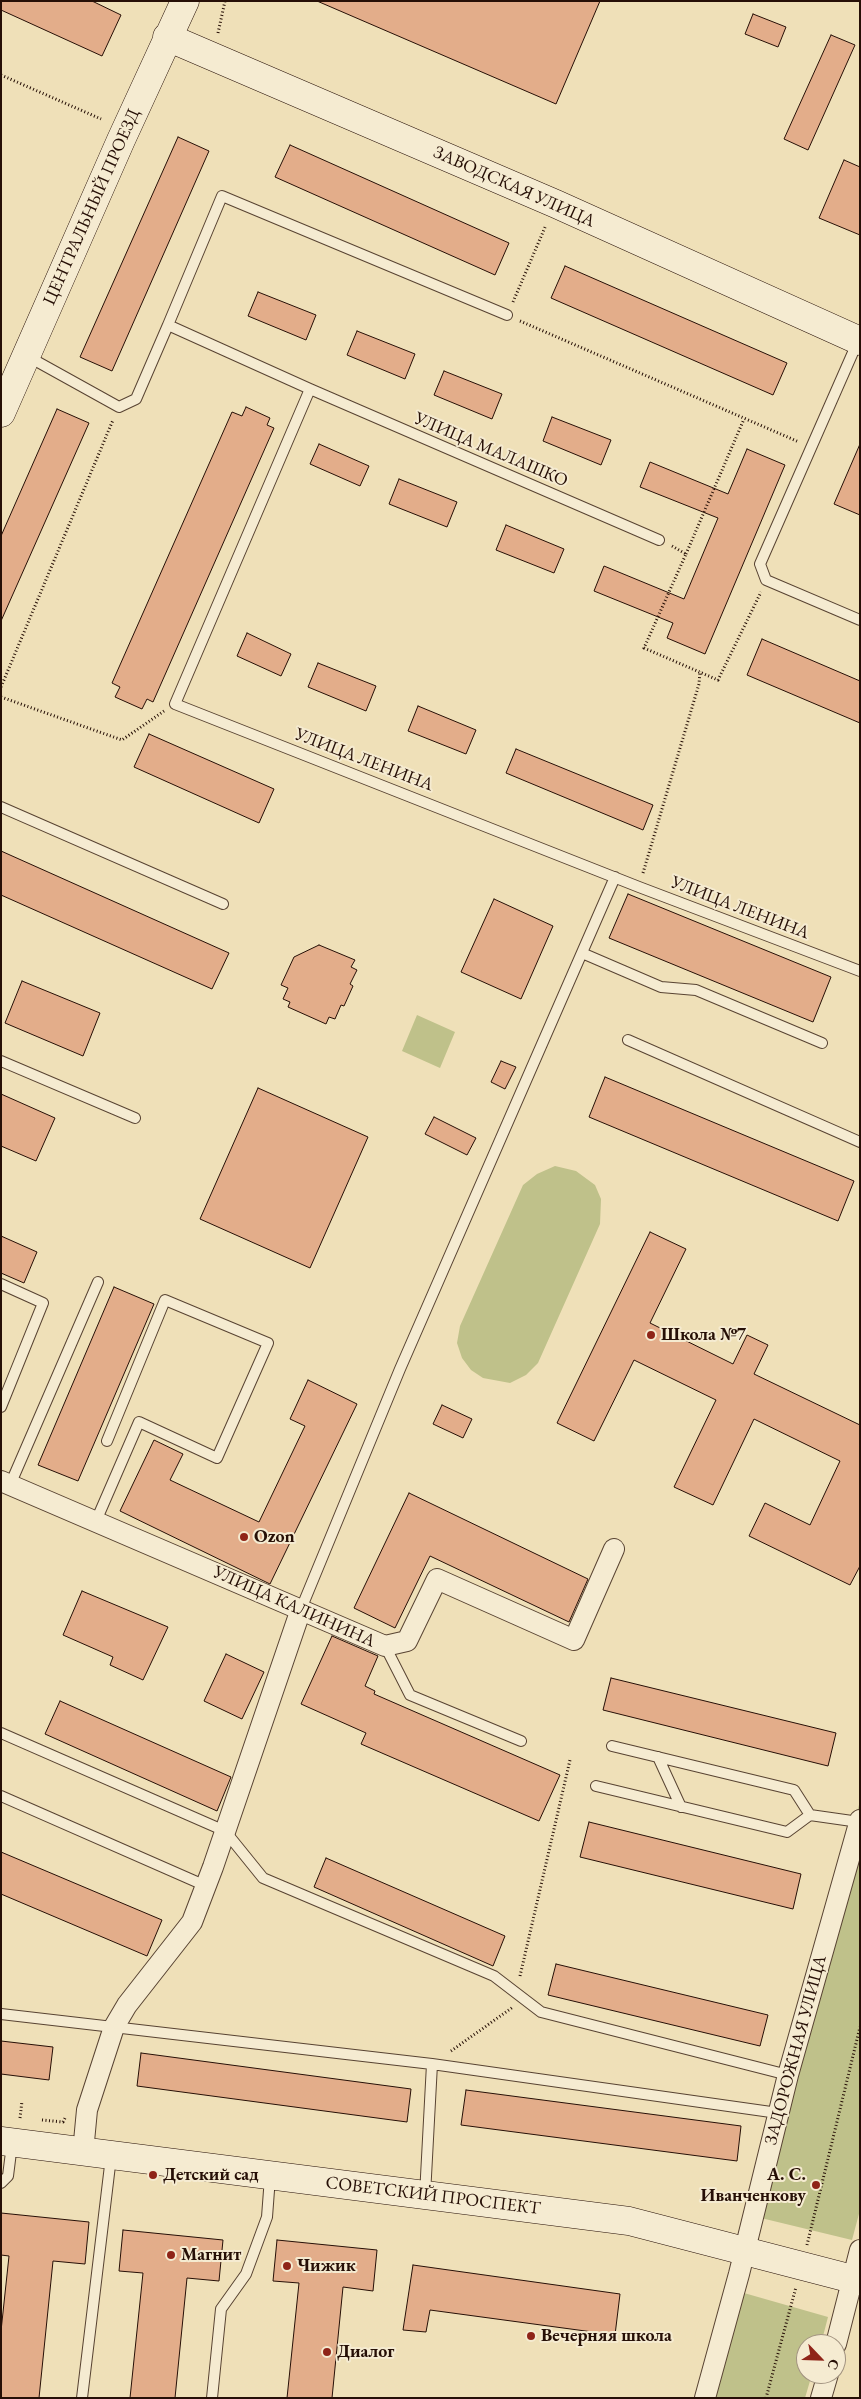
<!DOCTYPE html>
<meta charset="utf-8">
<style>
body{margin:0}
#map{position:relative;width:861px;height:2399px;overflow:hidden;background:#efe0b8;font-family:"EB Garamond",serif}
canvas{display:block}
.frame{position:absolute;inset:0;border:2px solid #260f06;pointer-events:none}
.north{position:absolute;left:796px;top:2334px;width:50px;height:50px;box-sizing:border-box;background:#f5ebd1;border:1px solid #a29380;border-radius:50%;rotate:114deg;font-size:14px;font-weight:700;line-height:20px;text-align:center;color:#260f06}
.north::after{content:'';display:block;margin:auto;width:18px;height:22px;background:#8f2418;clip-path:polygon(50% 0,100% 100%,50% 72%,0 100%)}
</style>
<div id="map">
<canvas width="861" height="2399"></canvas>
<div class="frame"></div>
<div class="north">С</div>
</div>
<script>
const c = document.querySelector('canvas').getContext('2d');
c.lineJoin = 'round';
function fillPath(path, color) { c.fillStyle = color; c.fill(path, 'evenodd'); }
const toPath = rows => new Path2D(rows.map(r => 'M' + r).join(''));
function trace(path, color, width, dash) { c.strokeStyle = color; c.lineWidth = width; c.lineCap = dash ? 'butt' : 'round'; c.setLineDash(dash || []); c.stroke(path); }
function drawText(font, color, halo, rows, align = 'center') {
  c.font = font + ' "EB Garamond",serif'; c.lineWidth = 4; c.setLineDash([]); c.textBaseline = 'middle'; c.strokeStyle = halo; c.fillStyle = color; for (const [text, x, y, turn = 0] of rows) {
    c.save(); c.translate(x, y); c.rotate((+turn || 0) * Math.PI / 180); c.textAlign = isNaN(turn) ? turn : align; if (halo) c.strokeText(text, 0, 0); c.fillText(text, 0, 0); c.restore();
  }
}
fillPath(toPath([
 [417,1015,455,1032,440,1068,402,1051],
 [555,1166,576,1171,595,1185,601,1199,600,1224,538,1363,526,1375,510,1383,483,1378,471,1370,462,1358,457,1343,460,1326,523,1185,537,1174],
 [860,1801,860,2210,852,2240,761,2218,788,2075],
 [744,2293,828,2317,821,2344,806,2344,806,2374,812,2374,805,2398,716,2398]
]), '#bfc18a');
const building = toPath([
 [1,1,92,1,121,15,102,56,1,10,1,1],
 [317,1,600,1,556,104,317,1],
 [753,14,786,27,778,47,745,34,753,14],
 [831,35,855,45,808,150,784,139,831,35],
 [178,137,209,151,112,371,80,357,178,137],
 [290,145,509,243,495,275,275,177,290,145],
 [844,160,860,167,860,235,819,218,844,160],
 [565,266,787,363,773,395,551,298,565,266],
 [258,292,316,315,306,340,248,316,258,292],
 [357,331,415,354,405,379,347,355,357,331],
 [444,371,502,394,492,419,434,395,444,371],
 [246,407,270,418,267,425,274,428,153,702,147,699,142,709,115,697,120,687,112,683,232,412,242,416,246,407],
 [57,409,89,423,1,621,1,536,57,409],
 [552,417,611,440,601,465,543,441,552,417],
 [319,444,369,466,360,486,310,464,319,444],
 [860,444,860,515,834,504,860,444],
 [747,449,785,465,705,654,667,638,673,623,594,591,604,566,684,599,718,518,640,487,650,462,728,494,747,449],
 [399,479,457,502,447,527,389,504,399,479],
 [506,525,564,549,554,573,496,550,506,525],
 [247,633,291,654,281,676,237,656,247,633],
 [762,639,860,681,860,723,747,675,762,639],
 [318,663,376,686,366,711,308,687,318,663],
 [418,706,476,730,466,754,408,731,418,706],
 [149,734,274,789,259,823,134,767,149,734],
 [516,749,653,805,643,830,506,773,516,749],
 [1,851,229,953,212,989,1,895,1,851],
 [628,894,831,977,813,1022,609,938,628,894],
 [494,899,553,926,521,999,461,972,494,899],
 [319,945,355,960,351,967,357,970,350,984,353,986,344,1006,341,1005,335,1019,329,1017,326,1024,288,1007,290,1002,283,999,288,988,281,985,294,957,319,945],
 [22,981,100,1013,83,1056,5,1023,22,981],
 [501,1061,516,1067,505,1089,491,1082,501,1061],
 [605,1077,854,1181,838,1221,589,1117,605,1077],
 [258,1088,368,1137,310,1268,200,1219,258,1088],
 [1,1094,55,1118,36,1161,1,1146,1,1094],
 [434,1117,476,1138,467,1155,425,1134,434,1117],
 [650,1232,686,1249,650,1323,733,1364,747,1335,768,1345,754,1374,860,1425,860,1566,850,1585,749,1536,765,1503,810,1525,840,1461,754,1419,713,1505,674,1487,716,1400,634,1360,594,1441,557,1423,650,1232],
 [1,1236,37,1252,24,1283,1,1273,1,1236],
 [114,1287,154,1304,78,1481,38,1465,114,1287],
 [308,1380,357,1404,270,1584,120,1511,154,1440,183,1454,170,1480,259,1522,305,1426,290,1419,308,1380],
 [442,1405,472,1419,463,1438,433,1424,442,1405],
 [409,1493,588,1579,569,1622,430,1556,395,1628,354,1608,409,1493],
 [82,1591,168,1627,143,1680,110,1665,113,1657,63,1635,82,1591],
 [332,1636,378,1656,365,1686,375,1691,374,1694,560,1775,539,1821,361,1744,366,1733,301,1704,332,1636],
 [226,1654,264,1672,242,1719,204,1701,226,1654],
 [611,1678,836,1733,828,1766,603,1710,611,1678],
 [60,1701,231,1777,217,1811,45,1734,60,1701],
 [589,1822,801,1874,793,1909,580,1857,589,1822],
 [1,1852,162,1920,147,1956,1,1894,1,1852],
 [326,1858,505,1936,493,1966,314,1887,326,1858],
 [556,1964,768,2015,760,2046,548,1995,556,1964],
 [1,2041,53,2047,49,2080,1,2074,1,2041],
 [141,2053,411,2089,407,2122,137,2086,141,2053],
 [466,2090,741,2126,737,2161,461,2125,466,2090],
 [1,2213,89,2222,85,2264,53,2261,39,2398,1,2398,1,2331,9,2256,1,2255,1,2213],
 [123,2230,223,2240,219,2281,187,2278,175,2398,130,2398,143,2273,119,2271,123,2230],
 [277,2240,377,2250,373,2291,343,2287,332,2398,287,2398,299,2283,273,2281,277,2240],
 [413,2265,620,2294,615,2335,430,2310,426,2332,403,2330,413,2265]
]);
fillPath(building, '#e3ad8a');
trace(building, '#260f06', 1);
const lane = toPath([
 [168,325,222,196,507,315],
 [858,341,760,564,766,580,860,620],
 [27,356,119,407,136,399,168,325,310,389,659,540],
 [310,389,175,704,639,887,860,971],
 [1,807,223,904],
 [582,953,661,987,696,990,822,1043],
 [628,1040,860,1142],
 [1,1061,135,1118],
 [1,1284,43,1303,1,1407],
 [10,1485,98,1282],
 [96,1521,139,1422,217,1458,268,1343,165,1300,107,1441],
 [301,1609,400,1369,615,877],
 [385,1646,410,1695,521,1741],
 [1,1733,225,1831,263,1878,494,1976,541,2012,788,2075],
 [612,1746,794,1790,810,1815],
 [658,1757,681,1807],
 [596,1786,787,1832,810,1815,859,1822],
 [1,1796,206,1886],
 [1,2014,432,2064,778,2113],
 [1,2183,8,2176,12,2144],
 [425,2195,432,2064],
 [82,2398,111,2157],
 [212,2398,221,2309,246,2274,267,2217,270,2177]
]);
const street = toPath([
 [1,1481,385,1646,407,1641,437,1579,574,1640,614,1549],
 [83,2152,87,2110,114,2027,127,2005,192,1922,213,1867,301,1609],
 [836,2344,860,2250],
 [705,2398,739,2274,788,2075,860,1820],
 [821,2398,828,2374]
]);
const secondary = toPath([
 [167,37,556,204,860,341],
 [1,413,121,140,185,1],
 [1,2141,629,2221,860,2281]
]);
trace(lane, '#584332', 12);
trace(street, '#584332', 22);
trace(secondary, '#260f06', 29);
trace(toPath([
 [218,33,225,1],
 [1,75,101,119],
 [513,302,546,225],
 [520,321,799,442],
 [672,546,686,554,644,648,718,680,761,592],
 [686,554,744,419],
 [1,687,113,420],
 [1,697,122,740,164,711],
 [643,873,699,684,700,671],
 [520,1976,570,1760],
 [451,2051,513,2007],
 [20,2118,22,2101],
 [42,2120,63,2122,65,2118],
 [807,2245,860,2027],
 [766,2398,796,2287]
]), '#260f06', 3, [1, 2.5]);
trace(lane, '#f5ebd1', 10);
trace(street, '#f5ebd1', 20);
trace(secondary, '#f5ebd1', 28);
for (const [x, y, r, color] of [
 [651,1335,5,"#8f2418"],
 [244,1537,5,"#8f2418"],
 [153,2175,5,"#8f2418"],
 [816,2185,5,"#8f2418"],
 [171,2255,5,"#8f2418"],
 [287,2266,5,"#8f2418"],
 [531,2336,5,"#8f2418"],
 [327,2352,5,"#8f2418"]
]) { const dot = new Path2D(); dot.arc(x, y, r, 0, 2 * Math.PI); c.fillStyle = color; c.fill(dot); trace(dot, '#f5ebd1', 2); }
drawText('18px', '#260f06', '#f5ebd1', [
 ["ЗАВОДСКАЯ УЛИЦА",514,187,24],
 ["ЦЕНТРАЛЬНЫЙ ПРОЕЗД",92,207,-66],
 ["УЛИЦА МАЛАШКО",491,450,23],
 ["УЛИЦА ЛЕНИНА",364,760,21],
 ["УЛИЦА ЛЕНИНА",740,908,21],
 ["УЛИЦА КАЛИНИНА",294,1607,24],
 ["ЗАДОРОЖНАЯ УЛИЦА",796,2050,-75],
 ["СОВЕТСКИЙ ПРОСПЕКТ",433,2196,7]
]);
drawText('bold 18px', '#260f06', '#f5ebd1', [
 ["Школа №7",661,1335],
 ["Ozon",254,1537],
 ["Детский сад",163,2175],
 ["А. С.",806,2175,"right"],
 ["Иванченкову",806,2196,"right"],
 ["Магнит",181,2255],
 ["Чижик",297,2266],
 ["Вечерняя школа",541,2336],
 ["Диалог",337,2352]
], 'left');
</script>
